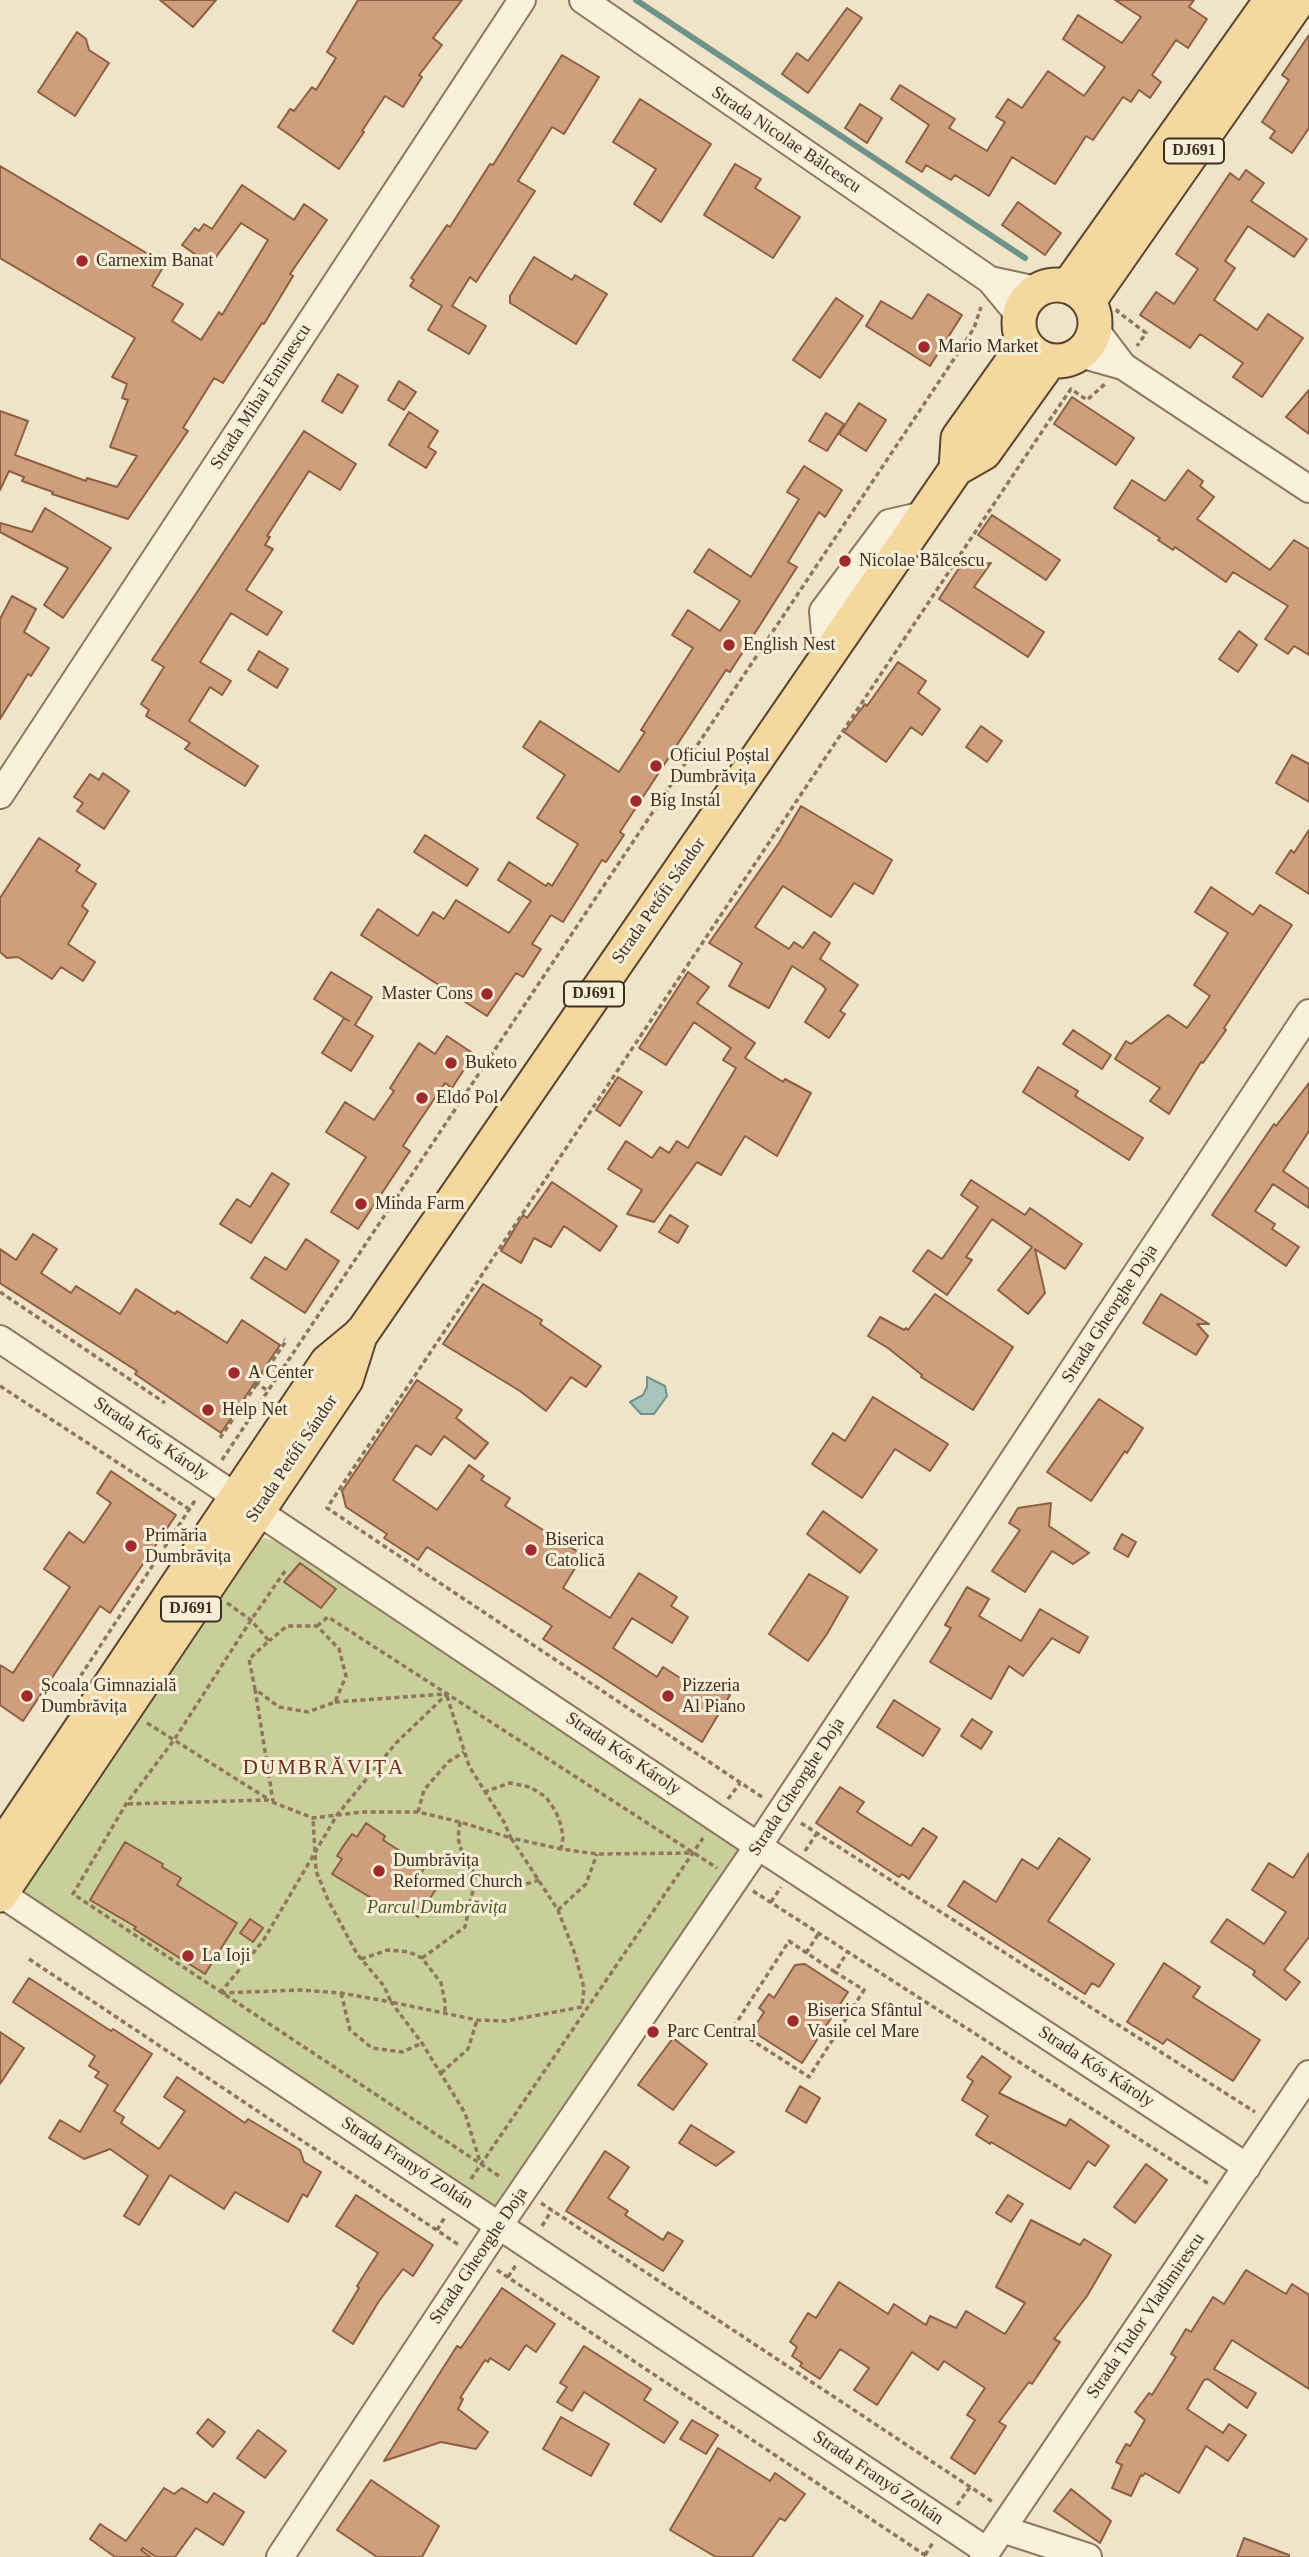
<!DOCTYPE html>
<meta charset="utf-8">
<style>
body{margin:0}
canvas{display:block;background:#f0e4c8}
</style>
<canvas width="1309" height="2557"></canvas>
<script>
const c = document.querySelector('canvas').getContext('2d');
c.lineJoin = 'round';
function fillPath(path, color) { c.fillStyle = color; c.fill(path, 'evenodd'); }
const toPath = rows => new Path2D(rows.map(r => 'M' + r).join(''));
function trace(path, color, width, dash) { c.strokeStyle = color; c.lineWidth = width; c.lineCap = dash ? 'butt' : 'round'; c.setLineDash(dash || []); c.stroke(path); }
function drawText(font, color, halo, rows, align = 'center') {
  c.font = font + ' Georgia,serif'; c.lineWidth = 6; c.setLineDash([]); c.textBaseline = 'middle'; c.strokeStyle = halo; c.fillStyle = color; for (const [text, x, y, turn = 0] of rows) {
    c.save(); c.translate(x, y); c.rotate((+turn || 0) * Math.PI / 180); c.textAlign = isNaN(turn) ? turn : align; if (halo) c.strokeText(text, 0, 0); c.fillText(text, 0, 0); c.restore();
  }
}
fillPath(toPath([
 [264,1538,284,1543,758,1846,500,2224,31,1900,23,1887,245,1544]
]), '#c9cf9b');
const water = toPath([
 [647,1377,665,1386,667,1396,654,1414,641,1414,630,1402,643,1395,647,1387,647,1377]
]);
fillPath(water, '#a9c4bc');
trace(water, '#6f938a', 2);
trace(toPath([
 [636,0,1025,258]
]), '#6f938a', 6);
const building = toPath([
 [160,0,216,0,193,27,160,0],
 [358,0,462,0,433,38,442,45,419,75,422,77,403,107,385,96,362,131,364,132,339,169,278,127,290,109,294,111,312,87,316,90,336,58,327,52,358,0],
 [1115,0,1194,0,1189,7,1207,19,1188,48,1176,40,1152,75,1161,82,1150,98,1139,90,1131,102,1123,97,1093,140,1086,136,1055,184,1012,157,989,196,955,175,951,180,926,165,922,172,906,162,929,125,891,99,900,85,955,119,949,128,987,151,1005,122,996,117,1008,99,1022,108,1048,71,1084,96,1105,67,1063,39,1078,15,1122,43,1141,17,1115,0],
 [847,8,862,18,808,93,782,74,797,53,808,61,847,8],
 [77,32,86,39,89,50,109,63,75,116,38,92,77,32],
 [1309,35,1309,128,1292,153,1270,138,1275,131,1262,122,1289,80,1282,75,1309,35],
 [562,55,599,77,564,134,552,127,518,181,535,191,476,282,470,277,452,306,486,326,469,354,428,330,442,306,410,286,414,280,411,278,447,225,450,227,490,164,493,165,562,55],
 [640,99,711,144,661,222,634,204,656,169,613,142,640,99],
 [860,104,882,118,867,143,845,128,860,104],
 [735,164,761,179,755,188,800,217,773,258,704,215,735,164],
 [0,166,165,264,152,286,183,304,172,321,201,340,219,312,222,315,268,240,241,223,210,265,182,245,195,228,199,231,204,224,212,229,242,185,294,220,304,204,327,220,290,274,293,276,264,324,262,323,223,383,214,378,183,428,188,431,128,519,52,494,53,492,22,481,24,477,9,471,0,490,0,411,28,421,15,455,86,481,87,478,117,487,137,456,110,447,128,400,122,398,127,384,112,377,135,338,0,258,0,166],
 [1246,170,1264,183,1251,201,1307,239,1294,257,1248,226,1225,261,1235,268,1214,300,1257,330,1268,314,1303,338,1262,397,1233,377,1243,363,1200,334,1190,348,1140,315,1156,292,1174,304,1198,269,1176,254,1230,173,1239,180,1246,170],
 [1018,202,1061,233,1045,255,1002,225,1018,202],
 [534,257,572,280,575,275,607,294,576,344,510,303,510,296,534,257],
 [928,294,962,315,930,366,866,326,881,301,912,319,928,294],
 [836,298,863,316,820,378,793,360,836,298],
 [338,374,358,386,342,413,322,401,338,374],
 [399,381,416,392,404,410,388,400,399,381],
 [1309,390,1309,434,1286,417,1309,390],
 [1072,397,1134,438,1116,465,1054,424,1072,397],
 [859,403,886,420,866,451,839,434,859,403],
 [409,412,438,431,428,447,436,452,426,468,389,445,409,412],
 [826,413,844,424,827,451,809,441,826,413],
 [304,431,356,464,340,490,309,471,267,536,270,537,265,545,273,549,246,590,282,612,267,635,231,613,200,662,231,681,222,695,210,687,189,721,258,766,245,786,185,749,190,743,146,716,149,710,141,704,164,667,152,660,304,431],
 [804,466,842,490,825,517,819,512,788,562,797,567,730,672,726,670,620,832,624,835,606,862,602,860,563,922,551,915,532,944,541,949,523,977,516,973,487,1016,361,935,378,909,418,936,433,912,444,919,456,900,509,933,531,901,498,880,509,862,546,886,548,883,552,886,578,844,537,818,565,775,523,747,540,721,619,772,645,732,641,730,693,648,672,635,688,610,720,631,740,601,694,572,709,549,751,577,799,499,787,492,804,466],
 [1188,470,1203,481,1200,486,1214,497,1197,519,1270,570,1294,540,1309,549,1309,655,1294,646,1288,654,1265,639,1288,606,1233,572,1226,582,1175,547,1173,550,1158,540,1160,538,1114,508,1132,480,1165,501,1188,470],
 [45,508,111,548,63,618,44,605,68,568,0,532,0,523,32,532,45,508],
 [992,515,1060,560,1046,580,978,535,992,515],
 [991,563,974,587,1044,632,1028,657,939,599,959,568,991,563],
 [12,596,36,609,24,632,49,648,31,676,28,674,0,719,0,619,12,596],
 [1239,631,1257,645,1238,672,1219,659,1239,631],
 [259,651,288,669,277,688,248,670,259,651],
 [898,662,926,681,918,693,940,709,922,735,911,727,886,762,844,732,865,704,867,706,898,662],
 [981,726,1002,741,987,762,966,747,981,726],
 [1292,755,1309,764,1309,802,1276,783,1292,755],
 [103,773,129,791,104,829,77,811,83,803,74,797,90,774,99,780,103,773],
 [801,806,892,860,873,894,854,883,831,917,783,886,755,927,789,949,794,942,803,948,814,932,830,943,820,959,858,985,840,1011,845,1014,829,1038,805,1022,826,989,822,985,792,966,769,1008,729,986,742,963,709,943,779,843,801,806],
 [1309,830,1309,894,1276,873,1291,850,1294,853,1309,830],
 [425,835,478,869,467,886,414,852,425,835],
 [39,838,80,865,76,871,96,884,82,906,88,911,68,944,95,962,83,981,61,967,52,979,18,957,7,958,0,952,0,898,39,838],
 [1211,887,1253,915,1260,905,1292,925,1224,1028,1226,1030,1203,1063,1201,1062,1169,1114,1150,1101,1160,1088,1115,1059,1126,1041,1131,1044,1168,1015,1187,1028,1210,996,1194,985,1228,933,1195,912,1211,887],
 [331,972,372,997,355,1025,373,1036,351,1071,322,1053,344,1018,349,1021,314,999,331,972],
 [688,972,709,987,697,1003,755,1043,745,1058,783,1082,785,1079,811,1093,777,1156,745,1136,721,1175,697,1162,654,1222,627,1214,642,1190,608,1169,626,1141,652,1158,660,1147,669,1153,677,1141,688,1148,736,1068,723,1060,731,1048,694,1022,666,1065,639,1048,688,972],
 [1073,1030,1111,1055,1102,1069,1063,1044,1073,1030],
 [447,1036,474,1054,452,1088,445,1083,408,1138,403,1146,410,1151,358,1229,331,1212,366,1157,326,1132,345,1102,374,1120,394,1091,390,1088,419,1043,435,1054,447,1036],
 [1038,1067,1078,1091,1075,1096,1143,1138,1129,1160,1023,1092,1038,1067],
 [618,1077,642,1092,620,1126,596,1110,618,1077],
 [1309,1083,1309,1131,1283,1171,1309,1189,1309,1208,1273,1184,1255,1211,1275,1224,1272,1229,1299,1247,1286,1266,1212,1215,1274,1124,1276,1126,1309,1083],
 [272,1173,289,1184,251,1243,220,1224,237,1199,250,1207,272,1173],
 [971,1180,1025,1215,1030,1208,1082,1244,1065,1269,1035,1249,1045,1293,1028,1314,998,1290,1032,1247,992,1219,966,1257,972,1260,947,1295,913,1271,928,1250,942,1259,978,1207,961,1195,971,1180],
 [552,1182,617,1226,600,1251,564,1226,551,1247,534,1238,521,1263,501,1251,523,1215,527,1218,552,1182],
 [670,1215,688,1226,678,1243,659,1232,670,1215],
 [33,1234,57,1249,41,1273,71,1293,76,1286,120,1314,136,1289,175,1314,177,1311,227,1343,242,1320,280,1345,221,1433,135,1374,137,1371,0,1283,0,1249,16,1260,33,1234],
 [306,1239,339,1261,305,1313,251,1278,265,1257,286,1270,306,1239],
 [483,1284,542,1320,540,1324,601,1366,586,1387,571,1377,546,1411,520,1391,443,1344,483,1284],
 [935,1294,1013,1347,973,1410,921,1377,922,1375,888,1348,868,1336,880,1317,904,1330,906,1328,908,1330,935,1294],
 [1161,1294,1209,1324,1197,1324,1208,1336,1196,1355,1143,1323,1161,1294],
 [417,1380,462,1410,456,1418,488,1443,475,1459,444,1436,431,1455,416,1445,393,1480,437,1510,469,1465,484,1476,481,1480,510,1498,505,1506,583,1555,563,1588,610,1618,639,1573,677,1597,671,1606,688,1617,672,1643,632,1618,613,1648,657,1677,663,1667,702,1692,710,1681,730,1695,702,1742,543,1639,552,1626,427,1547,418,1560,384,1538,387,1534,346,1507,342,1491,417,1380],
 [873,1397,948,1444,930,1471,895,1449,862,1498,812,1464,833,1433,845,1441,873,1397],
 [1099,1399,1143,1428,1127,1453,1125,1451,1091,1501,1047,1472,1099,1399],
 [111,1471,176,1515,110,1613,100,1606,23,1721,0,1705,0,1665,13,1673,70,1587,44,1569,69,1532,84,1543,111,1503,97,1493,111,1471],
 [1051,1503,1049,1526,1089,1553,1073,1564,1052,1551,1025,1592,992,1571,1020,1530,1009,1523,1018,1508,1051,1503],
 [823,1511,877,1550,860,1573,807,1534,823,1511],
 [1122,1534,1136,1542,1128,1557,1114,1549,1122,1534],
 [300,1563,336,1589,321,1608,284,1582,300,1563],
 [809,1574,848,1597,827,1634,808,1661,769,1634,809,1574],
 [967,1587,989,1599,979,1616,1021,1641,1040,1609,1088,1637,1079,1653,1052,1638,1023,1676,1009,1666,991,1699,930,1662,951,1628,945,1625,967,1587],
 [894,1700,940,1729,923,1756,877,1727,894,1700],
 [972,1719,992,1732,981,1749,961,1736,972,1719],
 [840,1787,864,1802,857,1812,911,1846,923,1828,937,1837,909,1879,902,1874,899,1877,816,1823,840,1787],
 [366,1823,385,1836,383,1840,425,1867,420,1875,438,1886,418,1917,400,1906,396,1913,332,1874,342,1859,337,1856,344,1845,352,1834,357,1837,366,1823],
 [1059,1838,1090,1859,1048,1921,1114,1964,1099,1987,1092,1983,1085,1994,948,1906,964,1881,996,1902,1022,1859,1038,1869,1059,1838],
 [125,1842,163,1864,162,1867,181,1878,177,1885,237,1923,205,1974,134,1929,136,1927,90,1900,125,1842],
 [1309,1853,1309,1937,1284,1970,1300,1982,1286,2000,1253,1975,1255,1971,1211,1942,1227,1919,1264,1944,1286,1912,1252,1890,1269,1863,1293,1878,1309,1853],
 [250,1919,263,1928,253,1942,240,1933,250,1919],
 [1164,1963,1200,1987,1193,1997,1260,2040,1233,2081,1167,2039,1163,2044,1127,2022,1164,1963],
 [805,1964,848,1992,802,2063,752,2031,764,2012,759,2008,769,1994,774,1998,795,1965,805,1964],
 [29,1978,111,2031,113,2029,152,2054,114,2111,124,2117,121,2123,159,2149,185,2111,164,2097,177,2077,245,2123,248,2119,300,2150,304,2162,321,2172,307,2197,303,2194,288,2222,235,2192,224,2209,170,2175,139,2225,124,2216,148,2176,110,2149,84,2159,49,2138,60,2120,80,2132,108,2085,95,2077,99,2072,89,2066,95,2056,13,2002,29,1978],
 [0,2032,24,2048,0,2084,0,2032],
 [673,2038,707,2064,673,2110,638,2085,673,2038],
 [982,2056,1011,2077,999,2093,1066,2126,1070,2119,1109,2146,1095,2166,1088,2161,1070,2189,991,2142,990,2144,976,2135,988,2116,962,2100,973,2081,967,2077,982,2056],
 [800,2086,820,2098,806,2123,786,2111,800,2086],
 [691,2125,734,2152,716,2166,679,2143,691,2125],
 [605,2151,629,2167,608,2198,628,2211,625,2215,663,2240,668,2232,683,2241,663,2271,566,2211,605,2151],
 [1146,2164,1167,2180,1135,2223,1114,2207,1146,2164],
 [356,2195,433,2245,413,2276,403,2269,379,2301,353,2344,333,2331,359,2288,357,2286,378,2253,336,2226,356,2195],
 [1008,2195,1023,2204,1011,2222,996,2213,1008,2195],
 [1031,2220,1080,2245,1084,2239,1111,2255,1087,2296,1054,2339,1060,2342,1032,2384,1029,2382,999,2422,1006,2426,975,2474,951,2458,975,2420,967,2415,985,2388,944,2361,938,2370,912,2352,877,2405,854,2390,869,2368,840,2349,820,2379,800,2366,802,2363,792,2356,797,2347,790,2342,808,2313,816,2318,839,2282,888,2314,894,2304,926,2325,930,2316,956,2328,966,2311,1005,2334,1025,2303,996,2287,1031,2220],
 [1246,2270,1286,2294,1292,2284,1309,2295,1309,2389,1232,2340,1214,2369,1256,2393,1247,2408,1208,2379,1204,2380,1187,2409,1223,2433,1229,2424,1246,2435,1228,2461,1206,2446,1179,2493,1145,2473,1143,2476,1141,2475,1131,2496,1112,2488,1122,2465,1116,2462,1126,2444,1130,2446,1145,2420,1135,2412,1149,2393,1152,2395,1176,2357,1171,2354,1186,2329,1191,2332,1213,2297,1224,2304,1246,2270],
 [502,2288,555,2324,536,2352,526,2345,509,2370,490,2358,488,2362,485,2360,460,2398,463,2399,458,2409,488,2432,476,2449,441,2442,384,2461,457,2346,461,2348,502,2288],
 [584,2346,651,2389,644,2400,678,2422,664,2443,584,2392,572,2411,557,2402,567,2387,560,2383,584,2346],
 [561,2417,609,2444,591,2476,543,2449,561,2417],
 [208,2419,225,2432,213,2447,197,2433,208,2419],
 [692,2420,718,2435,706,2454,680,2439,692,2420],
 [258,2430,286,2451,265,2478,237,2458,258,2430],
 [718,2448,770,2481,775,2473,805,2494,785,2521,780,2518,752,2557,716,2557,670,2530,718,2448],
 [371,2480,439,2526,422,2557,377,2557,337,2530,371,2480],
 [164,2488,174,2494,182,2488,207,2503,214,2493,244,2512,223,2545,196,2528,175,2557,156,2557,143,2548,141,2550,151,2557,115,2557,90,2539,100,2524,126,2541,164,2488],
 [1071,2489,1111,2521,1100,2543,1054,2511,1071,2489],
 [1244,2538,1289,2555,1289,2557,1237,2557,1244,2538]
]);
fillPath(building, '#cf9f7d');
trace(building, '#8d5f41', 2);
const minor = toPath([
 [583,0,990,280,1019,315],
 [990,280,1036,290],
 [1095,329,1123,366],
 [1080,354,1123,366,1309,489],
 [827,656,823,611,889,523,924,515],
 [0,795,522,0],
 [0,1339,758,1846,1247,2167],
 [0,1893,987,2551],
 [1002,2529,1088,2557],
 [280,2557,500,2224,758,1846,1309,1013],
 [983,2557,1309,2074]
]);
const major = toPath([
 '1019 323a38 38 0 1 1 76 0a38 38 0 1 1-76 0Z',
 [1068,286,1271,0],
 [1089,301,1299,0],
 [956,469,958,438,1024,345],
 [0,1849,327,1362,362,1333,956,469,984,453,1050,361],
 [0,1895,346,1380,361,1333]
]);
trace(minor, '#8d765c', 30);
trace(major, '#5b4430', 37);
trace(toPath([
 [1118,309,1117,311,1146,333,1137,346],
 [0,1292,165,1403],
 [266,1365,280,1373],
 [255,1382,268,1391],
 [0,1386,189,1509],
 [220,1438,286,1341,284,1339],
 [222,1460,960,350,974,328,981,307],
 [285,1571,251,1620,174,1740,126,1804,73,1894,502,2178],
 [227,1603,251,1620,269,1641,249,1659,255,1689,279,1707,308,1712,335,1702,346,1676,339,1649,317,1626,287,1626,269,1641],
 [317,1626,328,1617,717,1868],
 [76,1683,196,1499],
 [255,1689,273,1801],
 [447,1696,469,1766,504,1822,511,1838,561,1849,597,1854,691,1853],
 [335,1702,444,1694],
 [147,1723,268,1799],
 [484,1792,510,1783,530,1787,546,1797,556,1812,561,1825,563,1838,561,1849],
 [762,1797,327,1508,1053,415,1071,389,1087,400,1105,384],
 [728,1799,740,1783],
 [128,1804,267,1800,313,1818,362,1812,418,1812,460,1822,511,1838,558,1910,575,1954,584,1988,582,2007,506,2021,477,2020,391,2002,384,1986,357,1954,328,1900,316,1871,313,1818],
 [418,1812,424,1790,448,1762,464,1752],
 [460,1822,458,1838,463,1856,476,1876,502,1885,522,1885,540,1880],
 [801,1823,1255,2112],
 [805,1851,817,1833],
 [753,1891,1209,2184],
 [771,1902,781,1887],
 [558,1910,586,1884,597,1854],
 [806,1953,819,1933],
 [422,1958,465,1927,476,1876],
 [29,1959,459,2245],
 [361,1959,388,1950,409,1952,422,1958,441,1983,445,2002,445,2013],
 [835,1972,789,1941,733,2028,809,2077,864,1990,835,1972,848,1951],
 [220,1993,263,1941,337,1815,396,1743,446,1695],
 [221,1993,300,1990,341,1993,391,2002,422,2043,465,2113,480,2162],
 [341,1993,350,2030,372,2048,402,2052,422,2043],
 [441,2073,468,2049,477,2020],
 [471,2179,703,1838],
 [541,2203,993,2502],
 [542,2226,552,2210],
 [437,2230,445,2217],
 [497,2270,928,2557],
 [508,2277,516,2265],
 [957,2505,970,2487],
 [925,2555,934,2541]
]), '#8d765c', 3.5, [5, 3.5]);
trace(minor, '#faf1dc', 26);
trace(major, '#f3d9a0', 33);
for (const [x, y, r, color] of [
 [82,261,7,"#9e2a2b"],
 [924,347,7,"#9e2a2b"],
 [845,561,7,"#9e2a2b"],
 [729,645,7,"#9e2a2b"],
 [656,766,7,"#9e2a2b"],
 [636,801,7,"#9e2a2b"],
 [487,994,7,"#9e2a2b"],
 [451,1063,7,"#9e2a2b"],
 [422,1098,7,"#9e2a2b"],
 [361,1204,7,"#9e2a2b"],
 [234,1373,7,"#9e2a2b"],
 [208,1410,7,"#9e2a2b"],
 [131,1546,7,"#9e2a2b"],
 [531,1550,7,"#9e2a2b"],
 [27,1696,7,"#9e2a2b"],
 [668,1696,7,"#9e2a2b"],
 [379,1871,7,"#9e2a2b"],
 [188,1956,7,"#9e2a2b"],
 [793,2021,7,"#9e2a2b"],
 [653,2032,7,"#9e2a2b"]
]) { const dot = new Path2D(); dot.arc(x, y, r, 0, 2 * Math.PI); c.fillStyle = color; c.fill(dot); trace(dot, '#f7eed8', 2.5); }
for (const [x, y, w] of [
 [1194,151,60],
 [594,994,60],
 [191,1609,60]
]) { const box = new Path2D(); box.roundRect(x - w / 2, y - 12.5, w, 25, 5); c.fillStyle = '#f7eed8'; c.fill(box); trace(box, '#3d2e20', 2); }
drawText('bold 16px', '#3d2e20', null, [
 ["DJ691",1194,151],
 ["DJ691",594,994],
 ["DJ691",191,1609]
]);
drawText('18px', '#3d2e20', '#f7eed8', [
 ["Strada Nicolae Bălcescu",786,140,34],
 ["Strada Mihai Eminescu",261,397,-57],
 ["Strada Petőfi Sándor",659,901,-55],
 ["Strada Gheorghe Doja",1110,1314,-57],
 ["Strada Kós Károly",151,1439,34],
 ["Strada Petőfi Sándor",292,1459,-56],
 ["Strada Kós Károly",623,1754,34],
 ["Strada Gheorghe Doja",797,1787,-57],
 ["Strada Kós Károly",1096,2067,33],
 ["Strada Franyó Zoltán",407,2163,33],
 ["Strada Gheorghe Doja",479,2256,-56],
 ["Strada Tudor Vladimirescu",1146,2316,-56],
 ["Strada Franyó Zoltán",878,2478,34]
]);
drawText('18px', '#3d2e20', '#f7eed8', [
 ["Carnexim Banat",96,261],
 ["Mario Market",938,347],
 ["Nicolae Bălcescu",859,561],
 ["English Nest",743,645],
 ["Oficiul Poștal",670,756],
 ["Dumbrăvița",670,777],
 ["Big Instal",650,801],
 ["Master Cons",473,994,"right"],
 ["Buketo",465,1063],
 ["Eldo Pol",436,1098],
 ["Minda Farm",375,1204],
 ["A Center",248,1373],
 ["Help Net",222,1410],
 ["Primăria",145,1536],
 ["Dumbrăvița",145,1557],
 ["Biserica",545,1540],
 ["Catolică",545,1561],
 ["Școala Gimnazială",41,1686],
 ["Dumbrăvița",41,1707],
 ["Pizzeria",682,1686],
 ["Al Piano",682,1707],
 ["Dumbrăvița",393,1861],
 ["Reformed Church",393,1882],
 ["La Ioji",202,1956],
 ["Biserica Sfântul",807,2011],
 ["Vasile cel Mare",807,2032],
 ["Parc Central",667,2032]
], 'left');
drawText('italic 18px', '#4d5a26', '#f7eed8', [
 ["Parcul Dumbrăvița",437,1908]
]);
c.letterSpacing = '2px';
drawText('21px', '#6b2e1e', '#f7eed8', [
 ["DUMBRĂVIȚA",324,1768]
]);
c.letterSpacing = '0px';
</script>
